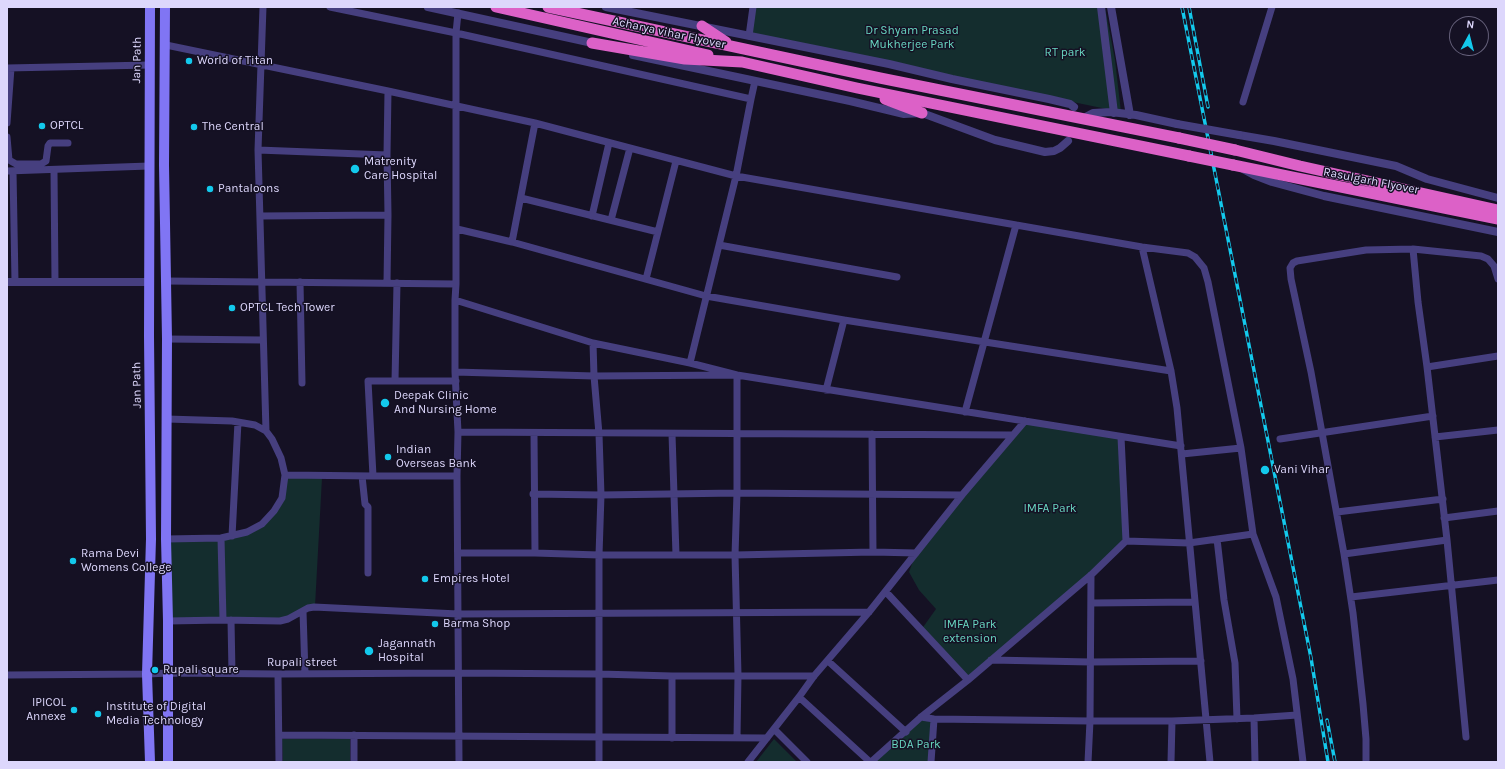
<!DOCTYPE html>
<style>
body{margin:0}
#map{position:relative;width:1505px;height:769px;overflow:hidden;background:#151124;font-family:Karla,sans-serif}
canvas{display:block}
.frame{position:absolute;inset:0;border:8px solid #ddd7fc;pointer-events:none}
.north{position:absolute;left:1449px;top:16px;width:40px;height:40px;box-sizing:border-box;background:#151124;border:1px solid #65607a;border-radius:50%;rotate:7deg;font-size:11px;font-weight:700;line-height:16px;text-align:center;color:#ddd7fc}
.north::after{content:'';display:block;margin:auto;width:14px;height:18px;background:#13c9ec;clip-path:polygon(50% 0,100% 100%,50% 72%,0 100%)}
</style>
<div id="map">
<canvas width="1505" height="769"></canvas>
<div class="frame"></div>
<div class="north">N</div>
</div>
<script>
const c = document.querySelector('canvas').getContext('2d');
c.lineJoin = 'round';
function fillPath(path, color) { c.fillStyle = color; c.fill(path, 'evenodd'); }
const toPath = rows => new Path2D(rows.map(r => 'M' + r).join(''));
function trace(path, color, width, dash) { c.strokeStyle = color; c.lineWidth = width; c.lineCap = dash ? 'butt' : 'round'; c.setLineDash(dash || []); c.stroke(path); }
function drawText(font, color, halo, rows, align = 'center') {
  c.font = font + ' Karla,sans-serif'; c.lineWidth = 3; c.setLineDash([]); c.textBaseline = 'middle'; c.strokeStyle = halo; c.fillStyle = color; for (const [text, x, y, turn = 0] of rows) {
    c.save(); c.translate(x, y); c.rotate((+turn || 0) * Math.PI / 180); c.textAlign = isNaN(turn) ? turn : align; if (halo) c.strokeText(text, 0, 0); c.fillText(text, 0, 0); c.restore();
  }
}
fillPath(toPath([
 [755,7,1105,7,1115,60,1121,112,750,35],
 [1025,421,1121,437,1126,541,968,680,921,630,936,609,919,590,909,572,916,553],
 [286,476,322,478,315,606,281,619,225,618,222,539,247,533,275,512],
 [221,539,222,619,169,621,167,540],
 [921,717,934,719,931,762,871,762],
 [282,739,350,739,350,762,283,762],
 [774,739,797,762,756,762]
]), '#142d2e');
trace(toPath([
 [263,7,258,150,266,431],
 [330,7,456,33,458,13],
 [749,36,753,7],
 [166,45,388,91,535,123,736,176,1142,247,1188,253,1195,257,1204,268,1208,282,1241,448,1182,454],
 [7,68,150,65],
 [751,99,755,81],
 [1243,102,1272,7],
 [7,123,11,68],
 [7,137,9,160,16,164,41,164,46,161,48,146,50,143,68,143],
 [258,150,387,155],
 [54,170,55,282],
 [7,171,149,166],
 [13,171,15,282],
 [521,198,658,232],
 [260,216,388,215],
 [592,216,609,143],
 [611,220,630,148],
 [457,229,512,242,706,296,844,320,1171,371],
 [512,242,535,123],
 [719,245,897,277],
 [1142,247,1171,371,1177,408,1210,762],
 [1413,249,1418,302,1427,367,1498,356],
 [646,279,676,161],
 [166,281,456,284,456,33,751,99,736,176,690,363],
 [300,282,302,383],
 [387,283,388,215,387,155,388,91],
 [397,283,395,381,456,381],
 [456,284,455,300,593,343,690,363,737,375,1181,446],
 [455,300,455,372,458,432,457,476,459,762],
 [167,339,263,340],
 [593,343,594,376,599,434,601,495,599,555,599,762],
 [1427,367,1447,540,1466,737],
 [455,372,594,376,737,375,737,493,735,555,738,675,737,738],
 [395,381,368,381,373,476,457,476],
 [826,390,844,320],
 [965,412,1016,225],
 [167,419,232,421,255,425,266,431,272,439,281,458,285,475,373,476],
 [458,432,1012,435],
 [534,433,535,553],
 [672,434,676,555],
 [872,434,873,552],
 [1121,437,1126,541],
 [1435,437,1498,430],
 [1280,439,1433,416],
 [1241,448,1253,534],
 [362,476,365,504,368,507,368,573],
 [533,494,601,495,737,493,962,495],
 [1337,512,1443,499],
 [1444,518,1498,511],
 [232,536,238,422],
 [221,538,223,620],
 [166,539,221,538,247,532,262,524,274,511,282,498,285,475],
 [1217,539,1224,600,1235,663,1237,719],
 [458,553,535,553,599,555,735,555,873,552,916,553],
 [1344,554,1447,540],
 [886,592,968,680],
 [1351,597,1498,580],
 [1091,603,1195,602],
 [303,611,305,674],
 [231,620,232,673],
 [168,621,223,620,280,621,288,619,308,608,314,607,458,614,869,612],
 [991,660,1091,662,1201,661],
 [828,661,906,732],
 [278,674,279,762],
 [7,675,147,674,169,673,278,674,457,673,599,674,672,676,814,676],
 [672,676,672,738],
 [799,697,870,762],
 [921,717,934,719,1090,721,1172,721,1254,718,1297,715],
 [1254,718,1255,762],
 [774,729,807,762],
 [279,735,767,738],
 [354,735,354,762],
 [748,762,799,697,814,676,869,612,962,495,1025,421],
 [871,762,921,717,968,680,1091,575,1126,541,1189,543,1253,534,1276,597,1293,679,1303,762],
 [931,762,934,719],
 [1088,762,1090,721,1091,575],
 [1171,762,1172,721],
 [1366,762,1366,739,1363,704,1353,613,1344,554,1311,372,1291,279,1290,268,1293,263,1297,261,1366,250,1413,249,1481,256,1488,259,1494,266,1498,279]
]), '#463f7f', 7);
trace(toPath([
 [428,7,597,44],
 [606,7,889,64,952,79,1049,99,1070,104,1074,107],
 [1101,7,1114,113],
 [1111,7,1130,115],
 [633,55,850,101,904,114,922,113,995,140,1045,152,1054,151,1060,148,1068,141],
 [1082,119,1093,113,1111,112,1136,115,1177,124],
 [1239,135,1274,141,1396,166,1427,179,1498,198],
 [1243,169,1254,175,1272,182,1324,196,1498,232],
 [7,282,149,282]
]), '#463f7f', 8);
trace(toPath([
 [165,7,164,165,167,339,166,539,168,621,168,762],
 [150,762,147,674,151,539,149,336,150,7]
]), '#8075f4', 10);
trace(toPath([
 [496,7,708,55],
 [548,7,880,78,1179,138],
 [702,26,726,42],
 [592,43,685,59,742,62,857,88,1189,156],
 [885,99,922,113],
 [1235,150,1300,166,1498,210],
 [1233,165,1498,219]
]), '#dc61c7', 11);
const rail = toPath([
 [1182,7,1311,658,1328,762],
 [1189,7,1208,107],
 [1327,720,1335,762]
]);
trace(rail, '#13c9ec', 3.5);
trace(rail, '#151124', 2, [6]);
trace(toPath([
 [1177,124,1239,135]
]), '#463f7f', 8);
trace(toPath([
 [1179,138,1235,150],
 [1189,156,1233,165]
]), '#dc61c7', 11);
for (const [x, y, r, color] of [
 [189,61,4,"#13c9ec"],
 [42,126,4,"#13c9ec"],
 [194,127,4,"#13c9ec"],
 [355,169,5,"#13c9ec"],
 [210,189,4,"#13c9ec"],
 [232,308,4,"#13c9ec"],
 [385,403,5,"#13c9ec"],
 [388,457,4,"#13c9ec"],
 [1265,470,5,"#13c9ec"],
 [73,561,4,"#13c9ec"],
 [425,579,4,"#13c9ec"],
 [435,624,4,"#13c9ec"],
 [369,651,5,"#13c9ec"],
 [155,670,4,"#13c9ec"],
 [74,710,4,"#13c9ec"],
 [98,714,4,"#13c9ec"]
]) { const dot = new Path2D(); dot.arc(x, y, r, 0, 2 * Math.PI); c.fillStyle = color; c.fill(dot); trace(dot, '#151124', 1.5); }
drawText('12px', '#68d6c1', '#151124', [
 ["Dr Shyam Prasad",912,31],
 ["Mukherjee Park",912,45],
 ["RT park",1065,53],
 ["IMFA Park",1050,509],
 ["IMFA Park",970,625],
 ["extension",970,639],
 ["BDA Park",916,745]
]);
drawText('12px', '#ddd7fc', '#151124', [
 ["Acharya vihar Flyover",669,33,12],
 ["Jan Path",137,60,-89],
 ["Rasulgarh Flyover",1371,181,11],
 ["Jan Path",137,385,-91],
 ["Rupali street",302,663]
]);
drawText('12px', '#ddd7fc', '#151124', [
 ["World of Titan",197,61],
 ["OPTCL",50,126],
 ["The Central",202,127],
 ["Matrenity",364,162],
 ["Care Hospital",364,176],
 ["Pantaloons",218,189],
 ["OPTCL Tech Tower",240,308],
 ["Deepak Clinic",394,396],
 ["And Nursing Home",394,410],
 ["Indian",396,450],
 ["Overseas Bank",396,464],
 ["Vani Vihar",1274,470],
 ["Rama Devi",81,554],
 ["Womens College",81,568],
 ["Empires Hotel",433,579],
 ["Barma Shop",443,624],
 ["Jagannath",378,644],
 ["Hospital",378,658],
 ["Rupali square",163,670],
 ["IPICOL",66,703,"right"],
 ["Annexe",66,717,"right"],
 ["Institute of Digital",106,707],
 ["Media Technology",106,721]
], 'left');
</script>
